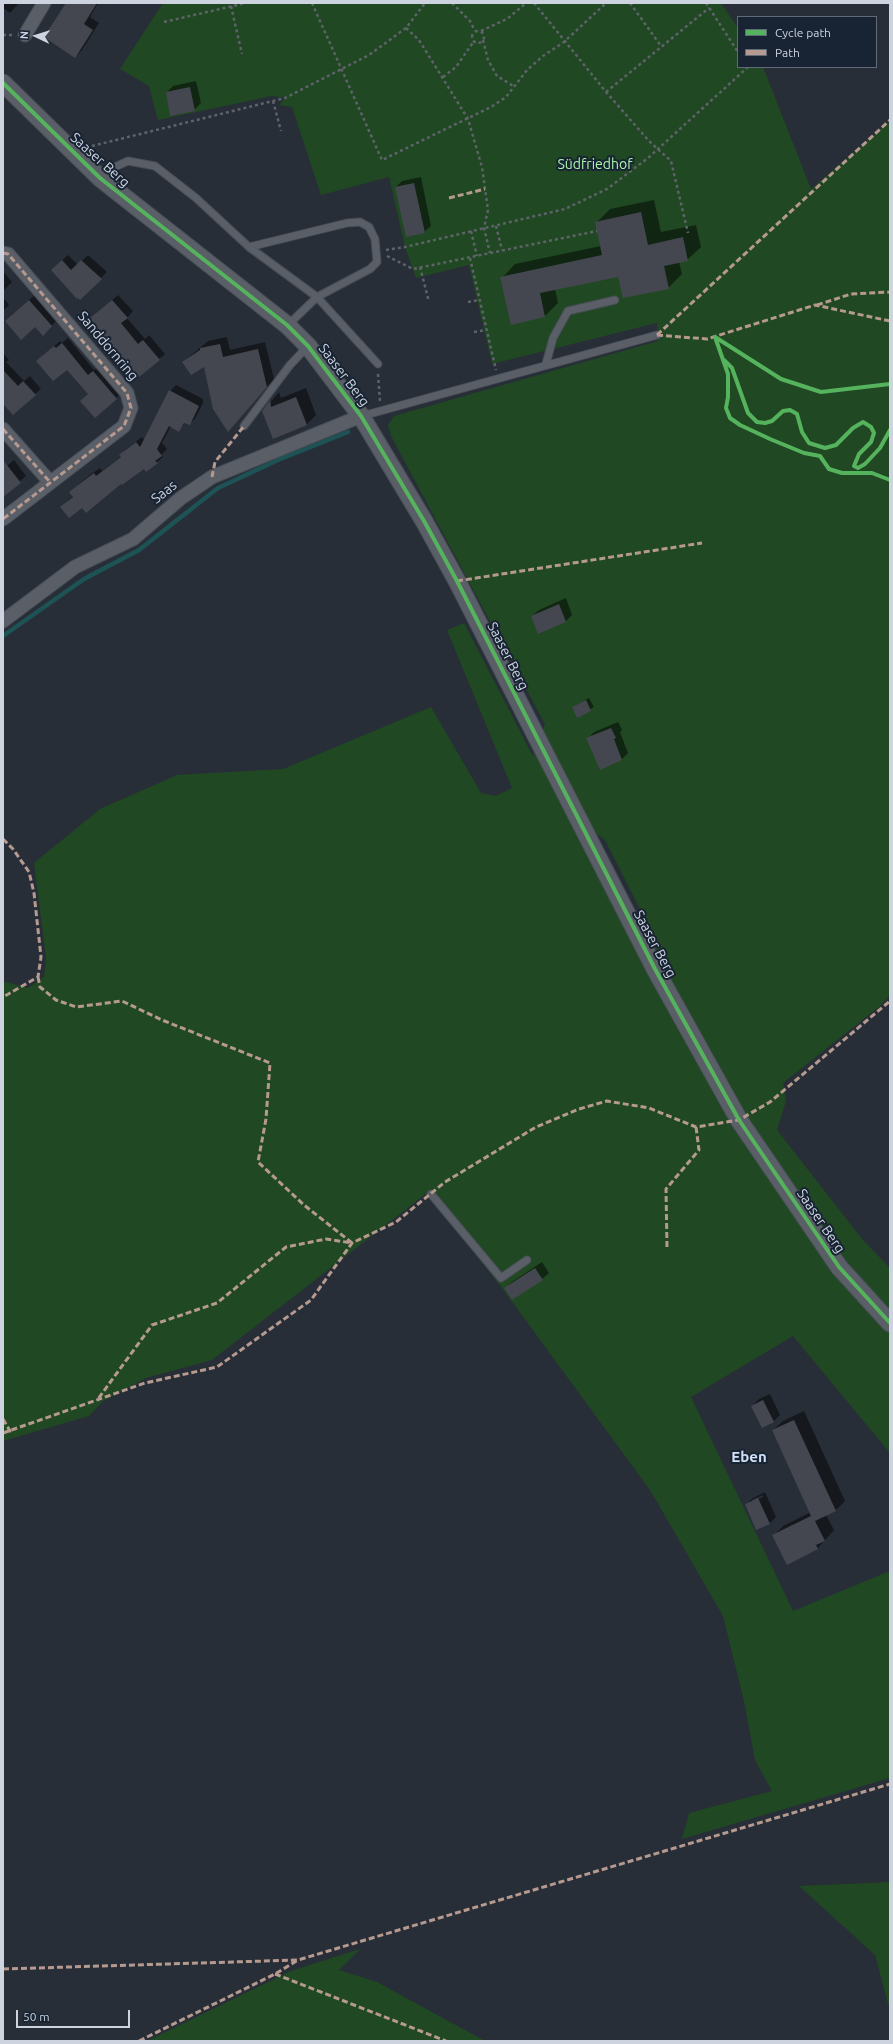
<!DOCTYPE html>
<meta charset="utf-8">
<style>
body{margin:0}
#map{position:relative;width:893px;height:2044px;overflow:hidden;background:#282e38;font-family:Ubuntu,sans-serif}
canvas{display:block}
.frame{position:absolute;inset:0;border:4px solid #cdd4e0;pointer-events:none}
.legend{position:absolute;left:737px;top:16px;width:140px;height:52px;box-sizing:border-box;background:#182333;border:1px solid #606a78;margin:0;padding:5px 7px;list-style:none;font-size:12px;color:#cdd4e0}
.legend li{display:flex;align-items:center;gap:8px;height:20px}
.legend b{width:20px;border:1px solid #606a78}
.north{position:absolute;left:16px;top:16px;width:40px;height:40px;-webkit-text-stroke:3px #182333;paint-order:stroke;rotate:274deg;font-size:11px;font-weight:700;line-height:16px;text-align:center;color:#cdd4e0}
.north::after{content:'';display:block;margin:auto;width:14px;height:18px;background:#cdd4e0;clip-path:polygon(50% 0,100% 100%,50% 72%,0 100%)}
.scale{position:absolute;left:16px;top:2010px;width:114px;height:18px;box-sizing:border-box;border:2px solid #cdd4e0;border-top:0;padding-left:5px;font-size:12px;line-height:14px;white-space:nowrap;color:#cdd4e0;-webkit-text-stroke:3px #182333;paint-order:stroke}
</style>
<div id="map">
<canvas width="893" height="2044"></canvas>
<div class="frame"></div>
<ul class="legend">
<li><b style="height:5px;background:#56b35d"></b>Cycle path</li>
<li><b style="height:5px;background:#b69a8f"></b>Path</li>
</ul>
<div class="north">N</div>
<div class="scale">50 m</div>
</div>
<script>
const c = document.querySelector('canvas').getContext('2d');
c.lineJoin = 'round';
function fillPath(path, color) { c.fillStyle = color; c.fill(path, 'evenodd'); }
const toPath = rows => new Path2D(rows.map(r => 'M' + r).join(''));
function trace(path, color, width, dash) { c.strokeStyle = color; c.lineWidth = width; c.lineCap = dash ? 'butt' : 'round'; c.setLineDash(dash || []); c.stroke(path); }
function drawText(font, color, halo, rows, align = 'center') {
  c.font = font + ' Ubuntu,sans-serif'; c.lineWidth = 4; c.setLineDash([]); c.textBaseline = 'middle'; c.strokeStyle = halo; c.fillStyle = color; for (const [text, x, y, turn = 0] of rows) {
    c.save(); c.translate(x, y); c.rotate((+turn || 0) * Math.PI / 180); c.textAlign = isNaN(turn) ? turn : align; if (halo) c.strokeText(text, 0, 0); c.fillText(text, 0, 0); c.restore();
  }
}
fillPath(toPath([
 [163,3,721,3,738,28,738,67,763,67,811,189,890,121,890,995,880,1006,783,1083,786,1101,777,1130,862,1239,890,1268,890,1453,793,1336,691,1397,793,1611,890,1571,890,1778,682,1839,689,1813,772,1791,755,1760,744,1701,723,1616,650,1490,502,1288,427,1193,212,1360,146,1378,102,1402,89,1416,3,1441,3,981,28,988,44,977,46,958,34,863,100,809,177,775,283,769,431,707,481,793,496,796,512,788,447,630,464,623,533,756,545,724,391,436,388,425,394,416,658,341,657,323,492,364,469,265,416,278,405,247,389,177,321,195,292,107,279,105,285,98,272,96,158,120,149,86,120,69],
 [574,818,605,840,648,925,633,939],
 [890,1882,890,2011,875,1955,799,1886],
 [360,1949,339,1970,377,1982,485,2041,147,2041,291,1971]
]), '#204822');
fillPath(toPath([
 [3,3,19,3,10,13,3,8],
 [67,3,98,3,90,17,99,23,82,50,75,57],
 [196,81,201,103,194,110,167,92,173,86],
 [421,177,431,226,424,232,396,187,402,181],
 [654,200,661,232,696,225,701,247,687,260,679,262,682,274,668,288,619,276,555,289,558,303,545,316,502,278,515,264,601,246,597,222,610,209],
 [68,255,78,265,88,255,107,272,80,298,58,264],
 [3,271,12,282,3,291],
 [36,294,58,319,43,334,35,326,12,315],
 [118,295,133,311,127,318,145,339,149,335,165,354,159,359,96,314],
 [3,297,9,305,3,311],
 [227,337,230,350,265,342,274,379,228,431,205,365,183,362,208,341],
 [68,338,94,370,99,366,122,393,116,398,89,393,67,368,43,356,60,341,62,343],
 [3,353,9,360,6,362,24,381,30,376,41,389,35,394,3,402],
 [176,385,203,399,203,403,195,419,189,424,186,422,179,430,171,426,162,443,167,449,161,455,163,457,157,462,144,468,82,507,61,507,73,496,70,492,90,475,100,468,102,471,122,456,121,455,126,449,142,437,144,440,170,391],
 [306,388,316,415,307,424,263,411,279,392,281,398],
 [14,460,26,476,3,496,3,461,7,466],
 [566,598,572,615,566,621,539,633,532,616,539,610],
 [589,698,594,707,577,716,573,707],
 [618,722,622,730,620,732,628,753,622,759,588,739,594,732],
 [542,1262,549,1273,542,1279,505,1288,512,1282],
 [770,1394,780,1415,774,1421,752,1406,759,1399],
 [804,1411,845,1501,836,1510,826,1515,834,1530,827,1538,818,1548,787,1563,773,1536,783,1526,811,1512,773,1430,783,1421],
 [765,1492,776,1517,770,1523,746,1504,753,1498],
 [763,1495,763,1497,752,1502,752,1500]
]), '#0007');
trace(toPath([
 [3,636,84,579,139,550,218,488,278,460,348,432]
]), '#1d5354', 4.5);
fillPath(toPath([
 [66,3,97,3,84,24,93,30,75,58,44,37],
 [190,87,195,111,170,116,166,92],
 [414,183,425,233,406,237,395,187],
 [641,212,648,245,683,237,688,261,664,266,669,289,623,298,618,277,540,293,545,317,511,325,500,277,602,255,595,222],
 [62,260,71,270,81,260,102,279,80,300,78,298,77,299,51,270],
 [29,300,52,326,43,336,35,327,21,340,5,321],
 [112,300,128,318,121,323,138,344,143,340,160,360,139,377,89,319],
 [62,343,88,375,93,371,117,399,95,418,80,401,88,394,67,370,53,381,36,361,54,346,56,348],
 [220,344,223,357,258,349,267,387,228,432,213,409,204,367,191,375,182,362,200,350,200,348],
 [3,370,18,386,23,381,36,395,13,415,3,404],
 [169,390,199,406,190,425,184,423,179,432,169,426,157,449,162,456,155,461,158,463,146,472,144,469,122,485,121,484,86,513,82,508,69,518,60,507,73,497,69,492,94,473,96,476,121,457,119,455,136,442,140,447],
 [296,397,307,425,273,439,262,411,270,400,271,407],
 [3,460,21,483,3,497],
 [559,604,566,622,538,634,531,616],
 [586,700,591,711,577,718,572,707],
 [611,728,616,738,614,739,622,760,600,770,586,738],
 [535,1268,543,1280,512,1300,504,1288],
 [763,1400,774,1422,762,1428,751,1406],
 [794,1420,836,1511,815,1521,825,1541,816,1545,818,1549,787,1565,772,1535,811,1516,772,1430],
 [758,1498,770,1524,756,1530,745,1504]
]), '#454750');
const service = toPath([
 [100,178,117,166,128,161,155,166,196,198,249,247,317,297,378,364],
 [249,247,347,223,360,222,369,227,375,239,377,262,370,269,317,297,288,325],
 [546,364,553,338,568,311,615,300],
 [362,416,657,335],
 [244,426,290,365,308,346],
 [431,1194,501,1278,527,1260]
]);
const minor = toPath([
 [25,35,44,3],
 [3,253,8,254,127,393,131,408,124,426,3,519],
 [3,429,50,482],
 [3,621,75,567,133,539,181,498,212,477,361,416]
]);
const tertiary = toPath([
 [3,83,100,178,287,325,308,346,361,416,424,521,457,581,655,969,739,1120,839,1267,890,1323]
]);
trace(service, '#464c55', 9);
trace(minor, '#464c55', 15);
trace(tertiary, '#464c55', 19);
trace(toPath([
 [312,3,382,160,491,107,506,97,527,70,543,56,564,42,606,3],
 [452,3,470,21,475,31],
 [534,3,606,92,649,141,671,161,688,233],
 [630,3,661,46],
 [706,3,738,52],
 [231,6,242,54],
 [164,22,246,3],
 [406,28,419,40,468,119,482,167,488,210,484,228,490,253],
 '472 37a6 6 0 1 1 12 0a6 6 0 1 1-12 0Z',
 [481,31,507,19,526,3],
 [3,35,12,35],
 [483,40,488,60,497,76,515,87],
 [443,77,456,67,474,41],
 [606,92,709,8],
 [273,101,281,131],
 [92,146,285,98,369,55,406,28,425,3],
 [496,226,502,250],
 [471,231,477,256],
 [386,250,405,247,565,209,607,189,648,158,748,67],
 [387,256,413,269,597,231],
 [470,258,496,370],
 [420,267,429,302],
 [468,302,479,300],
 [474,332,486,330],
 [378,374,380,401]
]), '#5e6369', 2.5, [3, 3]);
trace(service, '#5a5e66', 7);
trace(minor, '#5a5e66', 13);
trace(tertiary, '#5a5e66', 17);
trace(toPath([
 [449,198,485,189],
 [3,253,8,254,127,393,131,408,124,426,3,519],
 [817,305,851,294,890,292],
 [657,335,890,120],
 [657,335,707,339,815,305,890,321],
 [3,429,50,482],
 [212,477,215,462,244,426],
 [457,581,702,543],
 [3,839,13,849,29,872,34,893,41,957,38,977,3,997],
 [38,977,40,987,56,1000,76,1007,122,1001,162,1020,270,1063,266,1119,258,1162,304,1205,352,1243,326,1239,286,1247,217,1303,152,1325,98,1399],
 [667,1247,666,1189,699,1150,696,1127],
 [3,1419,10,1431,7,1431],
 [3,1433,145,1383,217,1367,311,1300,352,1243,396,1222,445,1182,536,1127,579,1109,607,1101,649,1108,696,1127,739,1120,770,1102,890,1001],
 [3,1969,298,1960,890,1784],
 [275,1974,446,2041],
 [139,2041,275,1974,298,1960]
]), '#b69a8f', 3, [6, 3]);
trace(toPath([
 [3,83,100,178,287,325,308,346,361,416,424,521,457,581,655,969,739,1120,839,1267,890,1323],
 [715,337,728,374,728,397,726,408,730,418,740,425,770,439,804,453,820,456,829,469,842,473,872,473,890,480],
 [715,337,781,379,821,392,890,384],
 [724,360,732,368,748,413,757,422,765,423,772,421,783,411,790,410,797,414,802,432,809,443,825,448,836,445,853,428,863,422,871,427,874,433,871,442,859,454,854,466,858,468,865,464,880,448,890,430]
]), '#56b35d', 4);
drawText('14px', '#cdd4e0', '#182333', [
 ["Saaser Berg",100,160,42],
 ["Sanddornring",108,346,50],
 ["Saaser Berg",344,375,53],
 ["Saas",164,492,-39],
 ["Saaser Berg",508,656,63],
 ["Saaser Berg",655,944,62],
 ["Saaser Berg",821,1221,56]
]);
drawText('14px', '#abf7a8', '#182333', [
 ["Südfriedhof",595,164]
]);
drawText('bold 15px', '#d2e1f7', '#182333', [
 ["Eben",749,1457]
]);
</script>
